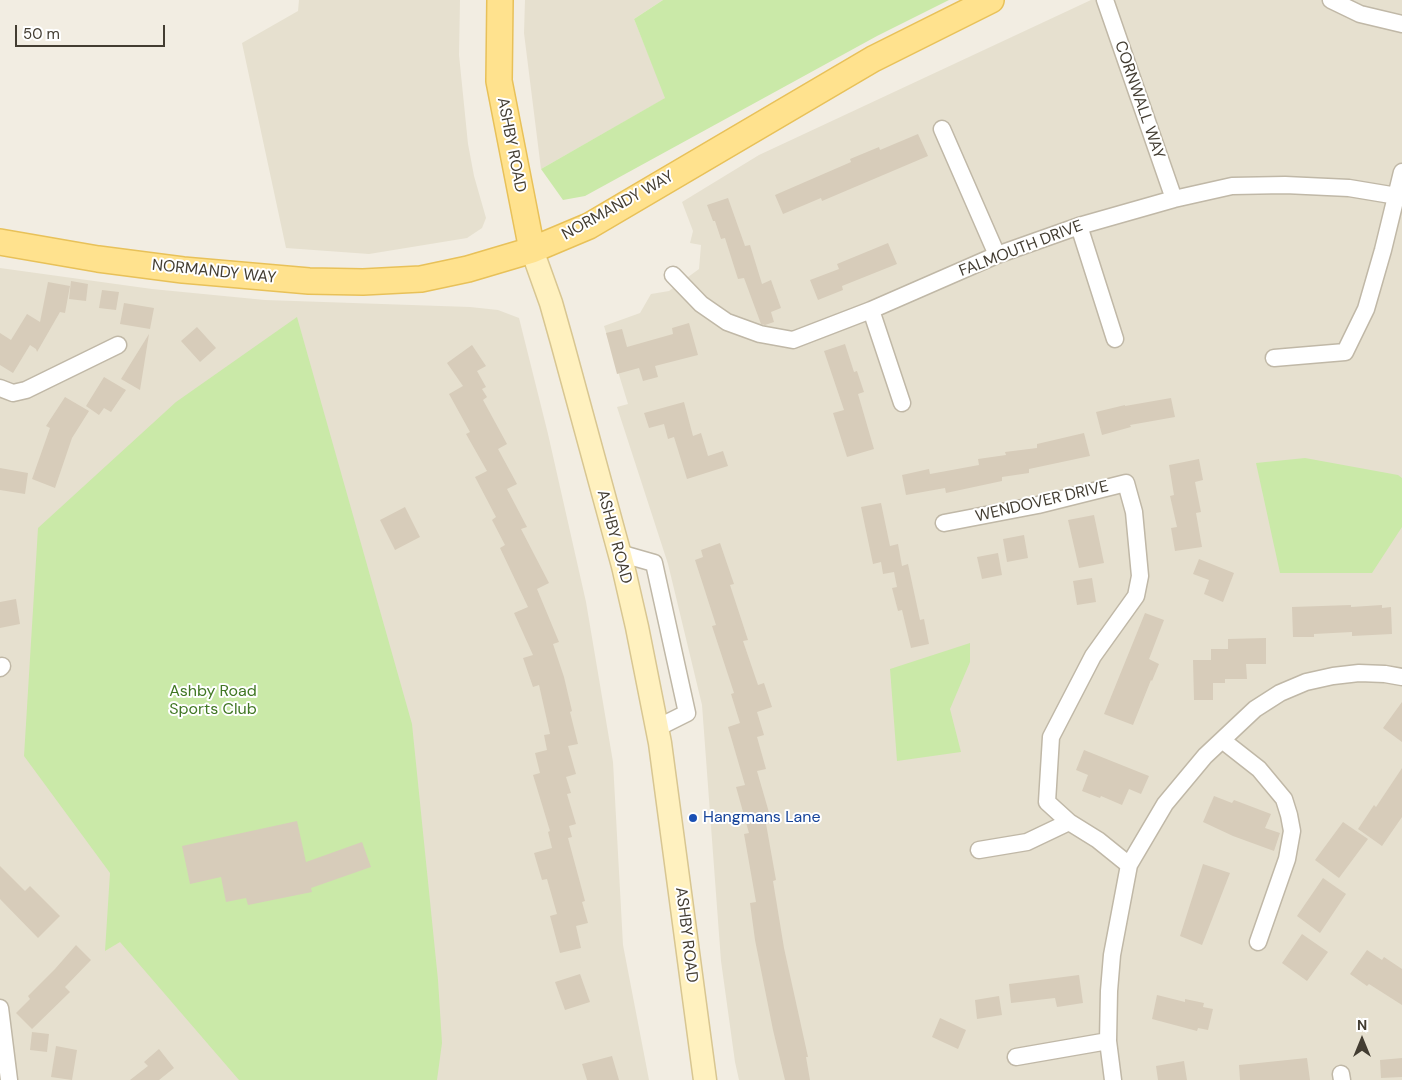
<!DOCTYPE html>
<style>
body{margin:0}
#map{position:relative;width:1402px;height:1080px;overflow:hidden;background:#f2ede2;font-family:"DM Sans",sans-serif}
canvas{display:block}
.north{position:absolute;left:1337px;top:1015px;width:50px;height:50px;-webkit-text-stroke:4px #fff;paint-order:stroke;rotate:0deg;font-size:14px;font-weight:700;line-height:20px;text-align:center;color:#433d32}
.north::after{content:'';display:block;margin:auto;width:18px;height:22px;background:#433d32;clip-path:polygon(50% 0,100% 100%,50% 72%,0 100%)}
.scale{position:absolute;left:15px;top:25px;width:150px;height:22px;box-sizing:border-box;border:2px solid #433d32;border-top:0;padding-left:6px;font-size:15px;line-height:18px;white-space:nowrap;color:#433d32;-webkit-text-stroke:4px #fff;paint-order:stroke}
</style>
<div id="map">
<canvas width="1402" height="1080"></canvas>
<div class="north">N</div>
<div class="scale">50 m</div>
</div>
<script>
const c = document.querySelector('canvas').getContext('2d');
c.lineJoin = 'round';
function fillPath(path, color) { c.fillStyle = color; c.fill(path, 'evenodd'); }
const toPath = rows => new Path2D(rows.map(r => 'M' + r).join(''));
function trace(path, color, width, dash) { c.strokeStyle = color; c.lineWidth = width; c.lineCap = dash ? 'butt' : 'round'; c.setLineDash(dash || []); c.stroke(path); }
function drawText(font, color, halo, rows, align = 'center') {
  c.font = font + ' "DM Sans",sans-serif'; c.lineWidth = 4; c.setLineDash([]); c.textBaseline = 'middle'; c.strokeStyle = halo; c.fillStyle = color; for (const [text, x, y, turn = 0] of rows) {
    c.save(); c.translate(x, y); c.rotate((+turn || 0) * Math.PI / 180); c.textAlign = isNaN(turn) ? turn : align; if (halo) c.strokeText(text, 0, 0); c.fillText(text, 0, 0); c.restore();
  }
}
fillPath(toPath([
 [299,0,460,0,459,55,468,144,474,176,486,218,482,228,467,238,369,254,286,248,242,43,298,11],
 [525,0,663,0,634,19,666,98,541,169,524,33],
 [1091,0,1402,0,1402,1080,739,1080,735,1062,721,961,702,705,668,564,617,407,628,404,604,326,640,313,651,294,669,291,699,269,701,245,690,243,693,231,682,202,759,155],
 [0,268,152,289,265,300,470,307,498,310,519,318,548,434,586,602,613,762,623,945,649,1080,0,1080]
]), '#e6e0cf');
fillPath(toPath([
 [663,0,949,0,877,36,585,196,563,200,541,169,665,98,634,19],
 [297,317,412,724,438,980,442,1043,437,1080,239,1080,120,942,105,951,110,873,24,756,38,528,176,402],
 [1305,458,1398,475,1402,478,1402,527,1372,573,1280,573,1256,463],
 [970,643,970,662,950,709,961,752,897,761,890,669]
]), '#cae9a8');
fillPath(toPath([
 [918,134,928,156,822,201,821,198,783,214,775,195,851,162,850,159,879,147,880,150],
 [728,198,745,246,750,245,762,284,771,280,781,308,771,312,774,322,765,325,761,324,744,278,738,279,725,238,721,239,715,221,713,221,707,205],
 [888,243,897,264,842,286,843,290,818,300,810,280,839,269,837,264],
 [71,281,88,284,86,301,69,299],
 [48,282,70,286,65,313,60,312,37,352,36,349,30,345,13,373,0,365,0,333,11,340,27,314,40,322],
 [102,290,119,292,116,310,99,308],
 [124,303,154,308,150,329,120,324],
 [689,323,698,355,655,366,658,377,643,381,639,368,617,374,606,333,622,329,627,347,673,334,672,328],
 [197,327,216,348,200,362,181,341],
 [149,334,140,390,121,379],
 [845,344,854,372,857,371,864,392,858,394,874,449,847,457,833,413,844,410,824,351],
 [472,345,486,366,477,371,486,387,482,389,487,397,483,400,507,444,498,449,517,484,507,489,527,527,521,529,549,583,537,589,559,642,553,644,564,677,572,711,570,712,578,744,568,746,576,774,566,777,571,793,567,794,576,824,569,826,572,837,568,838,585,901,582,902,588,923,576,926,581,948,560,953,550,916,557,914,547,879,542,880,534,853,552,848,548,832,550,831,533,775,540,773,535,753,547,750,544,735,550,734,539,685,533,687,523,658,533,655,514,613,528,607,500,548,505,545,492,520,496,517,475,477,487,471,466,434,470,432,449,394,463,386,447,363],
 [104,377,126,390,111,412,104,408,99,415,86,406],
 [65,397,89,411,72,438,55,488,32,479,50,428,46,426],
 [1171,398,1175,417,1130,425,1131,427,1102,435,1096,412,1125,405,1125,406],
 [684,402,693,436,701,433,708,456,723,451,728,466,687,479,674,437,668,439,664,424,649,428,644,413],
 [1084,433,1090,456,1029,469,1029,473,1002,477,1002,481,946,493,945,488,906,495,902,475,929,469,930,474,979,465,978,459,1006,455,1005,452,1037,448,1037,444],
 [1199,459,1203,480,1195,482,1201,512,1196,513,1202,547,1175,551,1171,528,1177,527,1170,496,1174,495,1169,465],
 [0,468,28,473,25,494,0,490],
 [881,503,890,546,898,544,902,566,908,564,920,620,924,619,929,644,911,648,902,610,898,611,892,588,897,587,894,572,883,574,881,562,873,564,861,507],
 [405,507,420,537,395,550,380,520],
 [1094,515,1104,563,1079,568,1068,520],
 [1024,535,1028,558,1007,562,1003,539],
 [720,543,734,584,730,585,748,640,743,641,758,685,764,683,772,707,757,712,764,735,757,737,766,769,757,771,770,816,765,818,776,880,773,881,784,948,808,1057,806,1057,810,1080,785,1080,773,1030,755,940,750,903,756,902,744,834,749,833,736,787,745,785,728,727,740,723,731,694,734,693,712,626,716,625,695,560,703,557,701,550],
 [998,553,1002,575,982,579,977,557],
 [1199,559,1234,573,1223,602,1204,594,1209,580,1193,574],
 [1092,578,1096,602,1077,605,1073,581],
 [16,599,20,624,0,628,0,602],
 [1351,605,1351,607,1382,605,1382,608,1391,607,1392,634,1352,636,1352,632,1314,634,1314,637,1293,637,1292,607],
 [1145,613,1164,620,1149,659,1159,664,1152,681,1151,680,1133,725,1104,714],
 [1266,638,1266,664,1246,664,1247,679,1225,679,1225,683,1213,683,1213,700,1194,700,1193,660,1211,660,1211,649,1228,649,1228,639],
 [1402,702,1402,742,1383,728],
 [1084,750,1149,776,1141,794,1129,789,1122,805,1101,796,1100,798,1082,791,1088,775,1076,770],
 [1402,768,1402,817,1382,846,1358,829,1374,805,1376,807],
 [1214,796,1232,803,1234,800,1271,814,1265,828,1280,833,1274,851,1233,836,1203,822],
 [297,821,306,862,362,842,371,867,311,888,312,892,248,905,246,898,226,902,221,877,190,884,182,846],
 [1343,822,1368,839,1339,878,1315,860],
 [1203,864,1230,873,1202,945,1180,936],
 [0,866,25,891,30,886,60,916,38,938,0,899],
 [1323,878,1346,894,1320,933,1297,916],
 [1302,934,1328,952,1307,981,1282,963],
 [76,945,91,960,65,987,70,992,32,1029,16,1013,30,999,28,996,55,969],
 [1367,950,1382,960,1384,957,1402,969,1402,1005,1369,984,1367,986,1350,974],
 [580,974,590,1002,565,1010,555,982],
 [1079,975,1083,1003,1057,1007,1055,998,1011,1003,1009,984],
 [1157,995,1185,1002,1185,999,1204,1003,1203,1007,1213,1009,1208,1030,1198,1028,1197,1031,1152,1019],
 [999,996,1002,1015,977,1019,975,1000],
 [940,1018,966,1030,958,1049,932,1037],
 [32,1032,49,1034,47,1052,30,1050],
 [56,1046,77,1050,72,1080,51,1077],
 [159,1049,174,1068,159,1080,130,1080,148,1066,144,1062],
 [612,1056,619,1080,587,1080,582,1064],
 [1307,1058,1310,1080,1240,1080,1239,1065],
 [1402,1058,1402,1077,1381,1078,1380,1060],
 [1184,1061,1187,1080,1158,1080,1156,1066]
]), '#d7ccba');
const street = toPath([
 [1105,0,1174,199],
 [1331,0,1360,14,1402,24],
 [942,129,997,255],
 [1079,226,1115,339],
 [673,275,701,304,727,322,760,334,793,340,871,310,997,255,1079,226,1174,199,1232,186,1285,185,1349,188,1397,196],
 [871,310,902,403],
 [1274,358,1345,352,1366,309,1383,250,1402,172],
 [0,388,13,393,26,390,118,345],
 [944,523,1038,505,1126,483,1134,512,1140,576,1136,596,1093,656,1051,737,1047,802,1069,822],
 [619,553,654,563,687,713,657,728],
 [0,668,2,666],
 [1222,740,1259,769,1284,799,1289,815,1292,831,1287,859,1258,942],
 [979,850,1027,842,1069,822,1098,840,1129,865],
 [0,1008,9,1080],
 [1016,1057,1108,1041],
 [1341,1074,1342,1080],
 [1113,1080,1108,1041,1109,991,1112,955,1129,865,1165,804,1205,756,1255,709,1280,693,1306,682,1333,676,1359,673,1385,674,1402,677]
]);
const secondary = toPath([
 [532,250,551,303,562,342,623,566,637,627,660,743,705,1080]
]);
const primary = toPath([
 [500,0,499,81,532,250],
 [0,242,98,259,183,270,309,281,363,282,421,279,468,269,532,250,589,226,873,59,991,0]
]);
trace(street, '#c0b8a7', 19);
trace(secondary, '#d8c691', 25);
trace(primary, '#e8c159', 28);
trace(street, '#fff', 16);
trace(secondary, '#fff1bf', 22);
trace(primary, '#ffe28e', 25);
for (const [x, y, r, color] of [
 [693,818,5,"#1a4fb4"]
]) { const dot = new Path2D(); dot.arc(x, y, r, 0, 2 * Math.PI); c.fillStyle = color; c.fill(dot); trace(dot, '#fff', 2); }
drawText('16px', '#433d32', '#fff', [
 ["CORNWALL WAY",1139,100,71],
 ["ASHBY ROAD",511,145,79],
 ["NORMANDY WAY",618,206,-29],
 ["FALMOUTH DRIVE",1021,249,-21],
 ["NORMANDY WAY",214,272,6],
 ["WENDOVER DRIVE",1042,502,-13],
 ["ASHBY ROAD",614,537,75],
 ["ASHBY ROAD",686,935,83]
]);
drawText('16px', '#417724', '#fff', [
 ["Ashby Road",213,692],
 ["Sports Club",213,710]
]);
drawText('16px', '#164399', '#fff', [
 ["Hangmans Lane",703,818]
], 'left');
</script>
